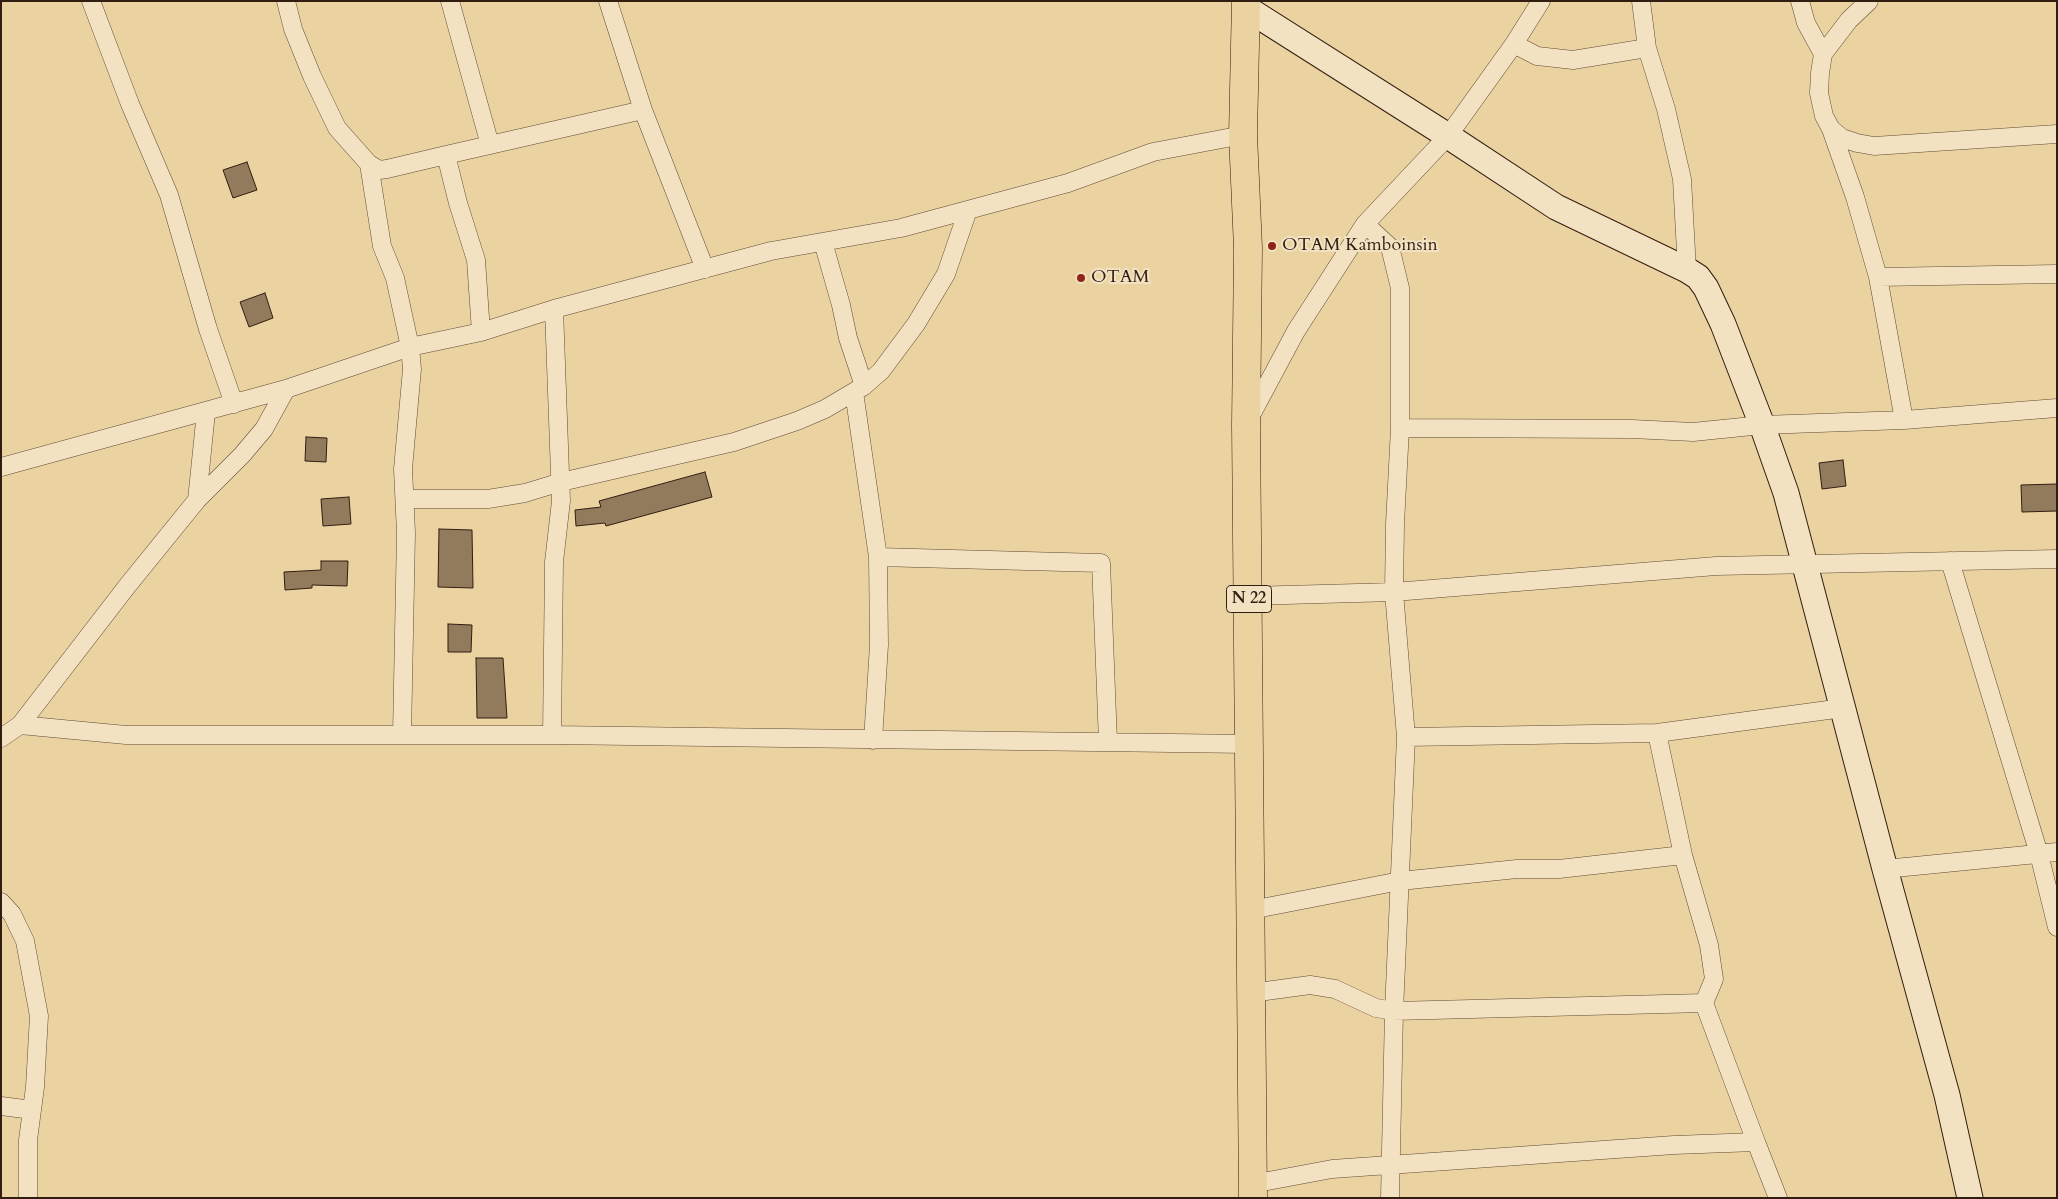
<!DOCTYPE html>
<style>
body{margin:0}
#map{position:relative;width:2058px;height:1199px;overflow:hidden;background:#ebd2a1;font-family:Cardo,serif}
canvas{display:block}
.frame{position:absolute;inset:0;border:2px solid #321d11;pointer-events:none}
</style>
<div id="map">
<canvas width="2058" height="1199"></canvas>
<div class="frame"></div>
</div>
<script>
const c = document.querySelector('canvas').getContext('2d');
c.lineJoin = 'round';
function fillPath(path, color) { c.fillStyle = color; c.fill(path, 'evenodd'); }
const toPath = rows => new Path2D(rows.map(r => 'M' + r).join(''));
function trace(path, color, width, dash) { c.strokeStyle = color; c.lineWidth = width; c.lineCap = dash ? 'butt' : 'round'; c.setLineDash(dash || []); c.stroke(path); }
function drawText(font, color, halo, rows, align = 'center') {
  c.font = font + ' Cardo,serif'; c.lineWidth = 4; c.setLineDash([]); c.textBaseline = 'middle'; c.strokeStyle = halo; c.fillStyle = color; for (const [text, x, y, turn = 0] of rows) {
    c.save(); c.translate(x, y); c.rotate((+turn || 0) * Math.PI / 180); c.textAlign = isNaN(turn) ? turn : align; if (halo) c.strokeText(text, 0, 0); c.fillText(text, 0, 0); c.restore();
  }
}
const building = toPath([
 [247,162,257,190,233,198,223,170,247,162],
 [265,293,273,318,249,327,240,302,265,293],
 [306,437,327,438,326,462,305,461,306,437],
 [1843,460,1846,486,1822,489,1819,463,1843,460],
 [705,472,712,497,606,526,605,523,576,526,575,510,601,507,599,501,705,472],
 [2057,484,2057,511,2022,512,2021,485,2057,484],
 [349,497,351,524,323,526,321,499,349,497],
 [439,529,472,530,473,588,438,587,439,529],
 [321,561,348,561,347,586,312,585,312,588,285,590,284,572,321,570,321,561],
 [448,624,472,625,471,652,448,652,448,624],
 [476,658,503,658,507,718,477,718,476,658]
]);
fillPath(building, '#927b5c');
trace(building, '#321d11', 1);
const street = toPath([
 [91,1,130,104,169,195,208,329,234,404],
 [286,1,293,29,312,76,337,128,369,164,379,170,387,169,446,155,458,203,476,260,481,332],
 [450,1,490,145],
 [1641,1,1647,48,1666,109,1682,179,1687,270],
 [1800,1,1806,23,1823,54,1820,73,1819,93,1824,116,1831,129,1842,138,1857,143,1874,146,2057,134],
 [1514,44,1537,56,1573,60,1647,48],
 [1823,54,1849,20,1869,1],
 [643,110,705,269],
 [1831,129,1855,197,1878,277,1904,420],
 [446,155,643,110,608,1],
 [369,164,382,246,395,278,410,347,412,369,403,469,406,533,402,735],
 [1365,224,1390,247,1400,288,1400,428,1395,524,1394,592,1406,737,1394,1011,1390,1198],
 [823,242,841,305,848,338,864,386],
 [1878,277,2057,274],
 [854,392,878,557,879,645,873,740],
 [1249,419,1296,331,1365,224,1448,136,1514,44,1541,1],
 [1400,428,1632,429,1693,432,1762,425,1904,420,2057,408],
 [1,467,286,389,410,347,481,332,554,309,771,251,901,228,1068,183,1153,152,1243,135],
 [405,499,488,499,525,493,561,482,734,442,797,421,825,409,864,386,881,371,916,324,946,274,968,210],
 [197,500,206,412],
 [878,557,1101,563,1108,742],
 [1950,561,2039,854,2057,927],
 [1249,596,1394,592,1716,566,2057,559],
 [20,725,126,735,552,735,1249,744],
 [552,735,554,562,561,501,554,309],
 [1406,737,1657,733],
 [1,738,20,725,128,585,197,500,242,455,264,429,286,389],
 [1683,855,1657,733,1843,708],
 [1885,869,2057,852],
 [1,902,12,914,25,941,39,1016,35,1087,28,1140,28,1198],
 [1251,910,1400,881,1517,869,1559,869,1683,855,1709,945,1714,979,1704,1003,1756,1142],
 [1251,993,1310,985,1335,989,1376,1008,1394,1011,1704,1003],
 [1,1106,32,1110],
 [1252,1184,1332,1169,1674,1145,1756,1142,1778,1198]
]);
const secondary = toPath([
 [1246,8,1448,136,1556,207,1687,270,1698,277,1706,288,1723,324,1762,425,1786,493,1885,869,1947,1095,1970,1198]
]);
const primary = toPath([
 [1246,1,1243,135,1248,248,1246,425,1253,1198]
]);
trace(street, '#604a35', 19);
trace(secondary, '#321d11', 27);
trace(primary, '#321d11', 29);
trace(street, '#f2e2c2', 18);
trace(secondary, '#f2e2c2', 25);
trace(primary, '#ebd2a1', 28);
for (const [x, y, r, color] of [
 [1272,246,5,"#8f2418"],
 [1081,278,5,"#8f2418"]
]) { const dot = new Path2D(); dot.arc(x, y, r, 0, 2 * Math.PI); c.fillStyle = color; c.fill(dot); trace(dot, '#f2e2c2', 2); }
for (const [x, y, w] of [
 [1249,599,45]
]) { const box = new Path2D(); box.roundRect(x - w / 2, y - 13.5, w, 27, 4); c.fillStyle = '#f2e2c2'; c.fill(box); trace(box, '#321d11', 1); }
drawText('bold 16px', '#321d11', null, [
 ["N 22",1249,599]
]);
drawText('18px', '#321d11', '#f2e2c2', [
 ["OTAM Kamboinsin",1282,246],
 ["OTAM",1091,278]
], 'left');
</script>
